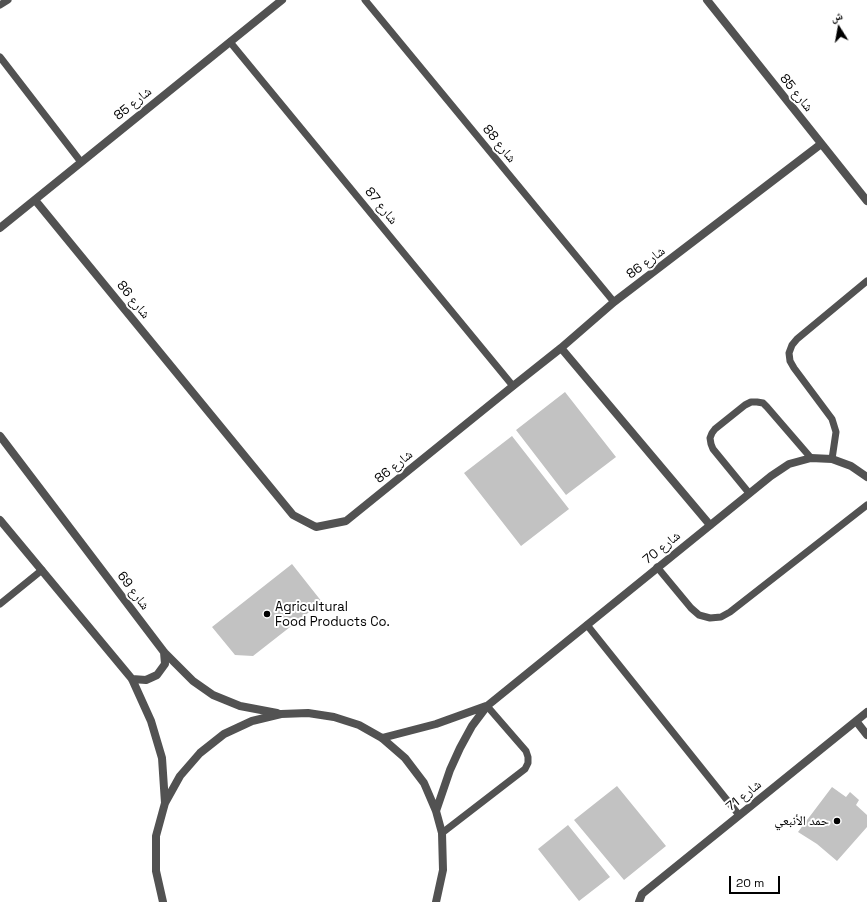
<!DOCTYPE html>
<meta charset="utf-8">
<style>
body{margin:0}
#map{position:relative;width:867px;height:902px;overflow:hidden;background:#fff;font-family:"Space Grotesk","Noto Naskh Arabic",sans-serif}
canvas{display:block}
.north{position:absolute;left:819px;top:8px;width:40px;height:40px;-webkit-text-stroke:3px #fff;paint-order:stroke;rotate:349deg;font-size:11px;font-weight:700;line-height:16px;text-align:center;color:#000}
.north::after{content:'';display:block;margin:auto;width:14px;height:18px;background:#000;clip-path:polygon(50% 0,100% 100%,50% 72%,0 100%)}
.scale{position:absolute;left:729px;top:876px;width:51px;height:18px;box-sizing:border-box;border:2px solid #000;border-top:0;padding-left:5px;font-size:12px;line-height:14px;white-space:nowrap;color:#000;-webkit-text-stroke:3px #fff;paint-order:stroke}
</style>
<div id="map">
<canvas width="867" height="902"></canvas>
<div class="north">ش</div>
<div class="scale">20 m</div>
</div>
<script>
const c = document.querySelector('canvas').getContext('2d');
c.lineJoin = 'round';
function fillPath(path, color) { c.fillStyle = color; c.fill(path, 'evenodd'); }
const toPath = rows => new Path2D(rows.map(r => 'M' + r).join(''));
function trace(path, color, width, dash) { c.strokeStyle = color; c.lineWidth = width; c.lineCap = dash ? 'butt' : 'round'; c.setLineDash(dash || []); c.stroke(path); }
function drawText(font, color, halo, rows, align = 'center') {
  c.font = font + ' "Space Grotesk","Noto Naskh Arabic",sans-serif'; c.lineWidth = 4; c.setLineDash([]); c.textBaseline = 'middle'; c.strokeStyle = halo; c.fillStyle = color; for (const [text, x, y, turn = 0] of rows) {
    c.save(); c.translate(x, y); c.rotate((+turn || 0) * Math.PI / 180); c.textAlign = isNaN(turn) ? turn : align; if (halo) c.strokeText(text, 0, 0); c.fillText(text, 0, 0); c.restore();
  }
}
fillPath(toPath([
 [565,392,616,457,566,495,516,430],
 [512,436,569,509,521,546,464,473],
 [292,564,322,602,253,656,235,655,212,627],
 [617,786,666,846,624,880,574,820],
 [832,787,846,797,850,792,859,800,856,805,867,815,867,827,837,861,817,844,798,832],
 [568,825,610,877,579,901,538,849]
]), '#c2c2c2');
trace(toPath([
 [365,0,614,302],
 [0,5,8,0],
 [230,42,513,386],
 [0,57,81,162],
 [832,459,836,432,832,419,794,368,790,361,789,353,792,345,797,339,867,281],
 [749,493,713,449,711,444,710,438,712,433,715,429,745,405,751,402,757,402,763,403,767,407,811,458],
 [657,567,691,608,699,615,710,618,721,617,730,612,867,505],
 [0,604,42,570],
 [587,625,739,815],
 [442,833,525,769,528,763,528,757,526,751,487,706]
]), '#525252', 7);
trace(toPath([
 [707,0,867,201],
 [35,200,293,515,316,527,346,521,513,386,561,348,614,302,821,144],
 [0,228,282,0],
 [561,348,710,525],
 [856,721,867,735],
 [639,902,642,894,867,712]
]), '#525252', 8);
trace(toPath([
 [0,436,164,652,193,681,213,695,240,706,277,713],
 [0,520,132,679,151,721,162,758,165,803],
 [132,679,146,680,157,675,165,664,164,652],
 [382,738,436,724,486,706],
 [436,811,450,770,460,748,472,726,487,706,771,476,789,464,811,458,832,459,851,466,867,477],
 [163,902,156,871,156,836,165,803,180,776,200,753,224,734,252,721,281,714,308,713,334,717,359,725,382,738,405,758,424,783,436,811,442,833,443,870,436,902]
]), '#525252', 8);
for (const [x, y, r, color] of [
 [267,614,4,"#000"],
 [837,821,4,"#000"]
]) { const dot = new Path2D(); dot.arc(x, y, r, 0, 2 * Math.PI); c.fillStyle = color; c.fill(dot); trace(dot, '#fff', 1.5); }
drawText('13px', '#000', '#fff', [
 ["شارع 85",796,93,51],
 ["شارع 85",133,104,-39],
 ["شارع 88",499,144,51],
 ["شارع 87",381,206,51],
 ["شارع 86",646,263,-37],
 ["شارع 86",133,300,51],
 ["شارع 86",394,467,-39],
 ["شارع 70",662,548,-39],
 ["شارع 69",133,591,53],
 ["شارع 71",744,796,-39]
]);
drawText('13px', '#000', '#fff', [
 ["Agricultural",275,607],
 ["Food Products Co.",275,622],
 ["حمد الأنبعي",829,821,"right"]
], 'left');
</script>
